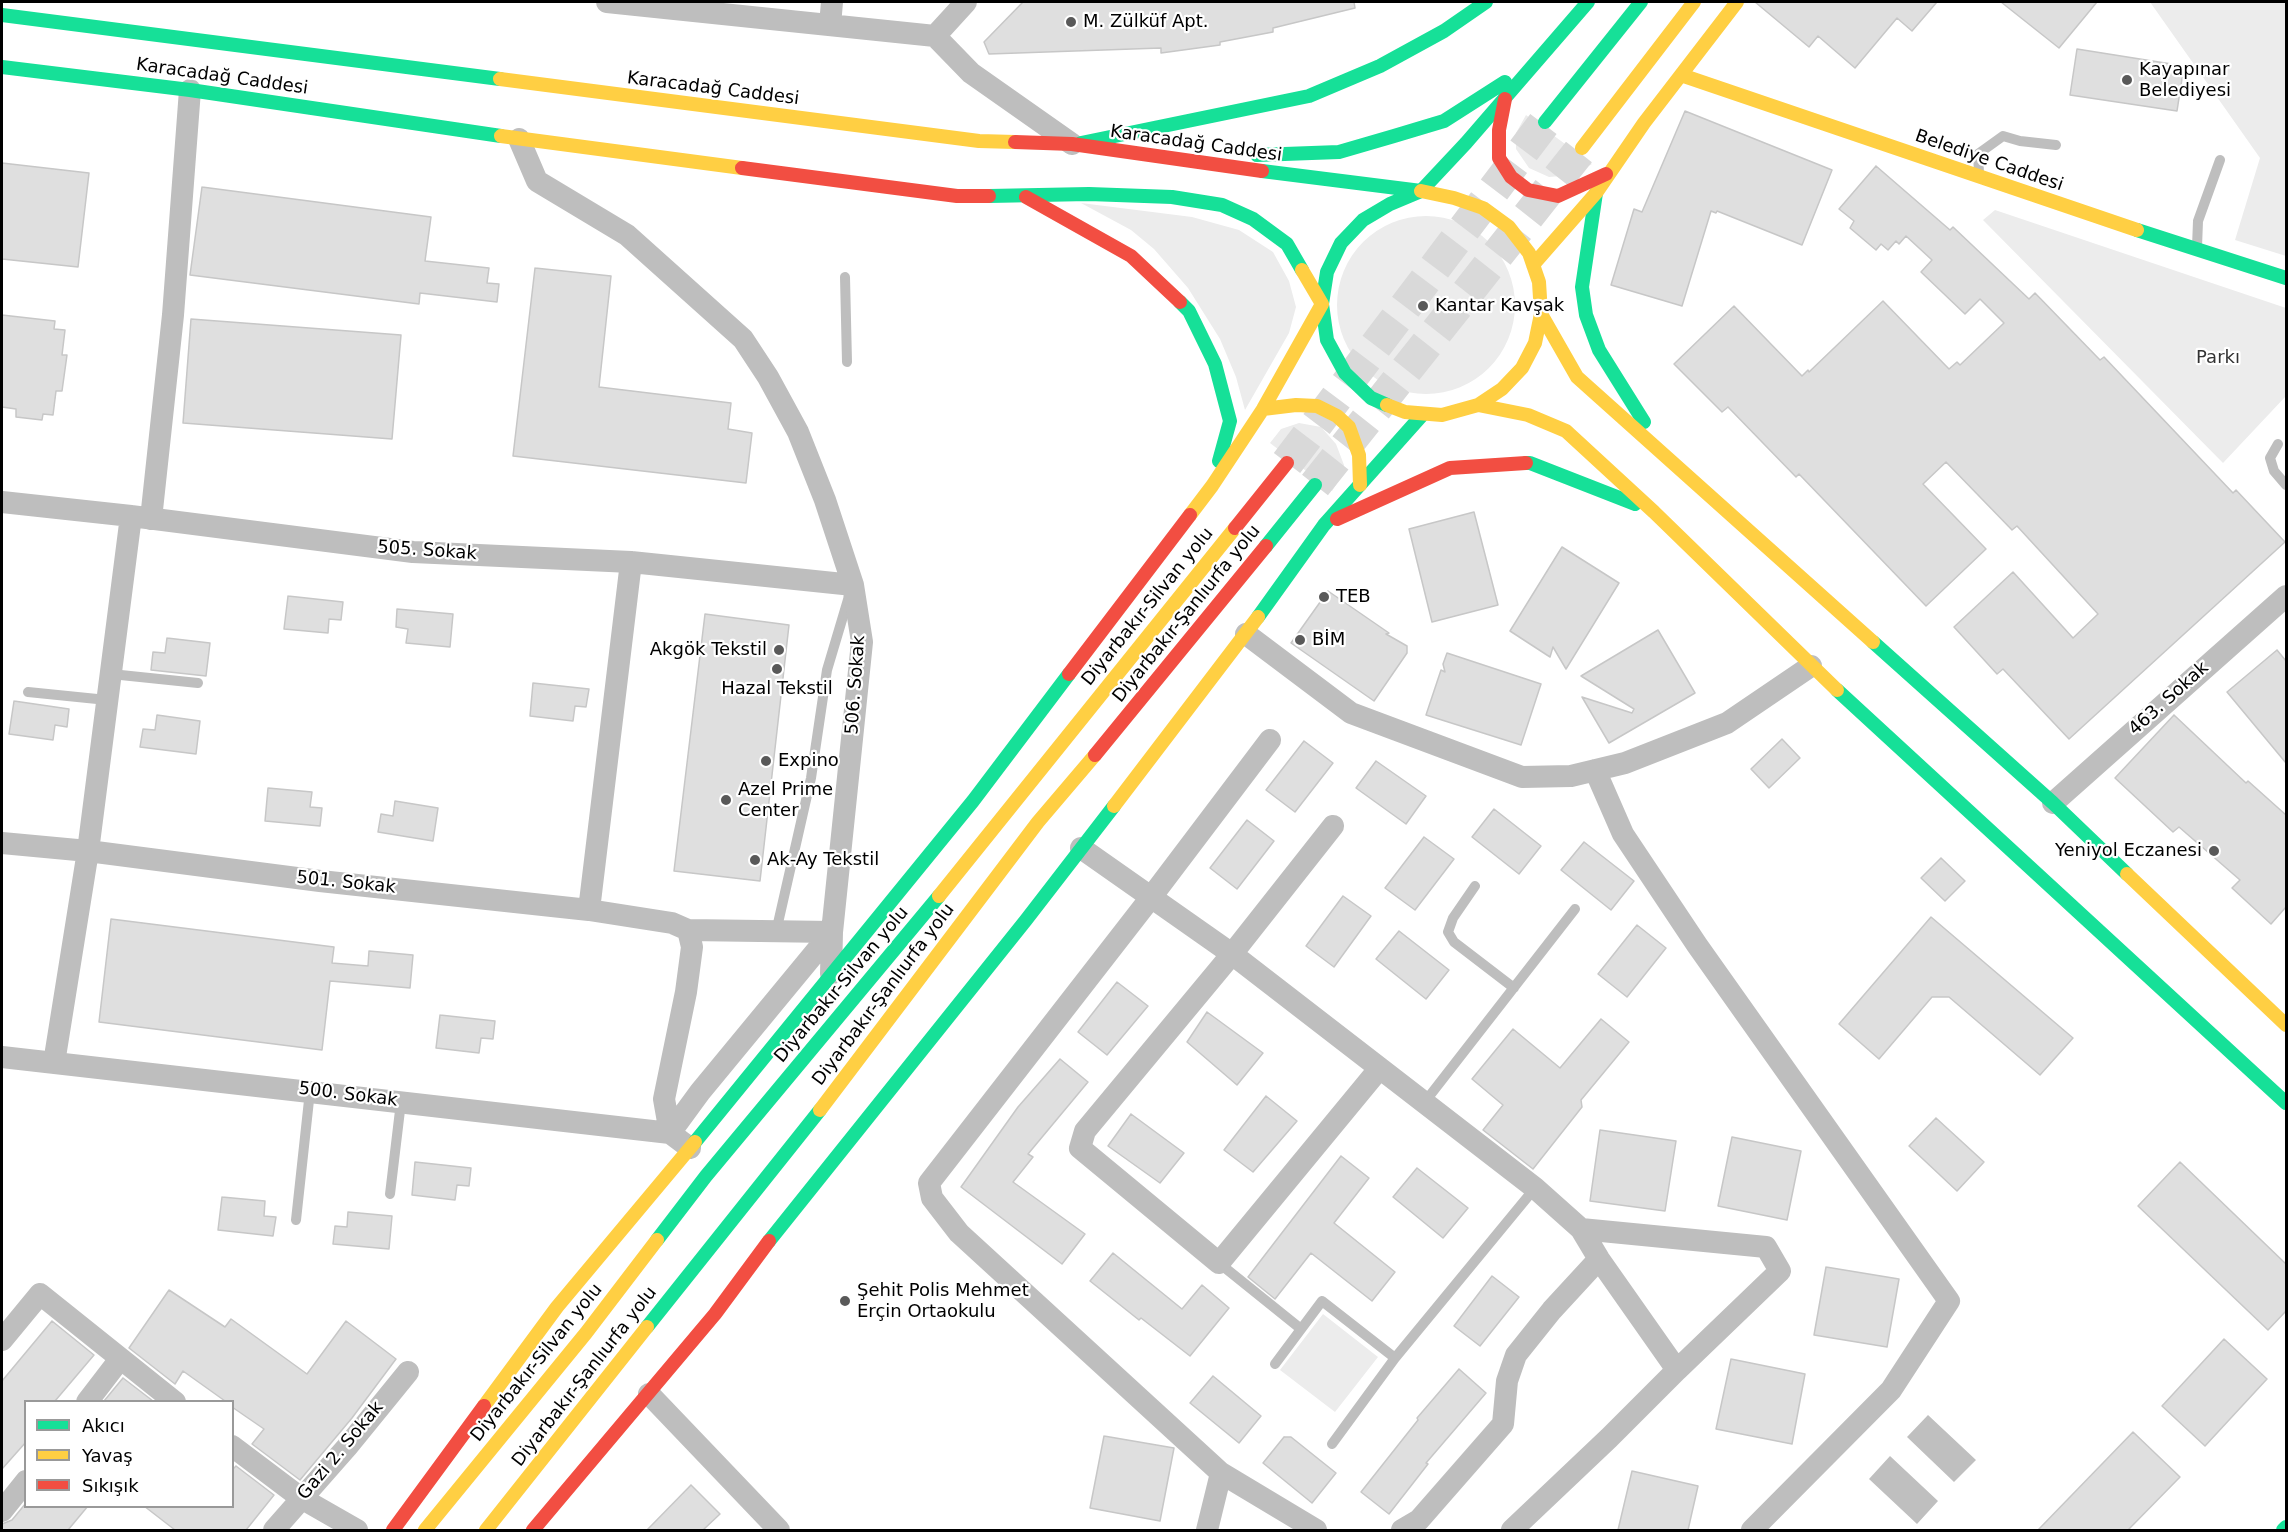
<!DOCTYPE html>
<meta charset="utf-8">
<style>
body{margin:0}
#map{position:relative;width:2288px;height:1532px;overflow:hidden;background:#fff;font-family:"DejaVu Sans",sans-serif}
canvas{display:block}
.frame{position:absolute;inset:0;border:3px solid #000;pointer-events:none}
.legend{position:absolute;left:24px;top:1400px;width:210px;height:108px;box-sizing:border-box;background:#fff;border:2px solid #999;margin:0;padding:8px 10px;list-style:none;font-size:18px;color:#000}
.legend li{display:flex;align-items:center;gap:12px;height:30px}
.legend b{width:30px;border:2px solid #999}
</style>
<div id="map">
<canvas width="2288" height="1532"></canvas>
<div class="frame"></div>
<ul class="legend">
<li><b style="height:8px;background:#16e098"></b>Akıcı</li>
<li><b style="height:8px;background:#ffcf43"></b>Yavaş</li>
<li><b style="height:8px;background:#f24e42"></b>Sıkışık</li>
</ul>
</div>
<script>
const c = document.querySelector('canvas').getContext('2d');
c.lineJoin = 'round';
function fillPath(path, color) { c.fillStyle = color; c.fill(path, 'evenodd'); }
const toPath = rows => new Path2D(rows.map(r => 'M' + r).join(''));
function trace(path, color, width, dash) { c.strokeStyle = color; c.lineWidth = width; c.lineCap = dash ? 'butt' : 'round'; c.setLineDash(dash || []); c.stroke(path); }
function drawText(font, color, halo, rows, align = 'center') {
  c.font = font + ' "DejaVu Sans",sans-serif'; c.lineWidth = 4.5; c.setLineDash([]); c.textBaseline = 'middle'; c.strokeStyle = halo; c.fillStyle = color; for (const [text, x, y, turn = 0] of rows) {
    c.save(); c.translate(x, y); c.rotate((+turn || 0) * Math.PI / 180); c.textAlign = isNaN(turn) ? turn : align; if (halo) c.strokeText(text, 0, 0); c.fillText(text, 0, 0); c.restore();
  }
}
fillPath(toPath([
 [2150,2,2286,2,2286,256,2235,240,2260,158],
 [1526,115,1592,164,1573,175,1549,177,1529,168,1516,149,1516,133],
 [1081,203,1192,217,1239,230,1273,252,1289,281,1296,307,1289,333,1245,410,1236,377,1220,339,1188,288,1154,249,1131,230],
 [1995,210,2286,308,2286,396,2223,463,1983,220],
 '1337 305a89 89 0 1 1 178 0a89 89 0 1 1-178 0Z',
 [1299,423,1321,427,1336,444,1344,465,1342,475,1332,491,1270,443,1281,429],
 [1323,1314,1378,1357,1335,1412,1280,1370]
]), '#ececec');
fillPath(toPath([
 [1928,1415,1976,1460,1954,1482,1907,1437],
 [1890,1456,1938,1501,1917,1524,1869,1479]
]), '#bfbfbf');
const building = toPath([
 [1023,2,1354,2,1355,8,1273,28,1273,32,1220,42,1220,45,1161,53,1161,48,989,54,984,42,1023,2],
 [1755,2,1937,2,1912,31,1897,18,1855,68,1818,36,1809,47,1755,2],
 [2001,2,2097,2,2059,48,2001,2],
 [2077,49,2184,66,2177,111,2070,95,2077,49],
 [1685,111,1832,170,1802,245,1717,211,1716,213,1711,211,1682,306,1611,285,1634,209,1642,212,1685,111],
 [2,163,89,173,78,267,2,259,2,163],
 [1876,166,1950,230,1953,227,2029,299,2035,293,2100,360,2104,357,2233,493,2236,490,2285,542,2069,739,2003,669,1997,674,1954,627,2013,572,2073,638,2098,614,2017,526,2012,530,1946,462,1923,484,1986,549,1926,606,1799,474,1796,477,1728,407,1722,412,1674,364,1734,306,1802,376,1808,370,1809,372,1883,301,1949,369,1957,362,1960,365,2004,323,1980,299,1965,314,1921,272,1932,260,1906,236,1899,244,1896,241,1888,250,1881,244,1876,250,1850,228,1854,221,1839,209,1876,166],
 [202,187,431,217,425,261,489,268,487,283,499,284,497,302,420,293,419,304,190,275,202,187],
 [535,268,611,276,599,387,731,403,728,429,752,433,746,483,513,456,535,268],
 [2,315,55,321,54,329,65,330,62,355,67,355,62,391,56,391,53,415,43,414,42,420,16,417,16,409,2,407,2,315],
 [191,319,401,335,392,439,183,423,191,319],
 [1474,512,1498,605,1432,622,1409,529,1474,512],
 [1562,547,1619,583,1566,669,1553,647,1550,657,1510,631,1562,547],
 [1328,591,1389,633,1386,634,1407,646,1407,653,1374,701,1291,643,1328,591],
 [288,596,343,602,341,620,329,619,328,633,284,629,288,596],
 [397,609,453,614,450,647,406,643,408,629,396,627,397,609],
 [705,614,789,625,760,881,674,871,705,614],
 [1658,630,1695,693,1609,743,1582,697,1632,713,1634,709,1581,676,1658,630],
 [167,638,210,643,206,676,151,670,153,652,165,653,167,638],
 [2277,650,2286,661,2286,763,2227,692,2277,650],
 [1447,653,1541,684,1521,745,1426,715,1441,670,1445,672,1443,664,1447,653],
 [533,683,589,689,586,707,575,706,573,721,530,716,533,683],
 [14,701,69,709,67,727,55,725,53,740,9,734,14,701],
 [157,715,200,721,196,754,140,747,143,729,155,730,157,715],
 [2174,715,2246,783,2248,781,2286,815,2286,907,2271,924,2232,888,2240,880,2179,827,2173,832,2115,778,2174,715],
 [1782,739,1800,758,1769,788,1751,769,1782,739],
 [1304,741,1333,763,1295,812,1266,790,1304,741],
 [1376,761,1426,796,1406,824,1356,788,1376,761],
 [268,788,312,792,310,807,322,808,320,826,265,821,268,788],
 [395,801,438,808,433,841,378,832,381,814,393,816,395,801],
 [1494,809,1541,846,1519,874,1472,837,1494,809],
 [1247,820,1274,841,1237,889,1210,868,1247,820],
 [1424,837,1454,859,1415,910,1385,888,1424,837],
 [1584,842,1634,881,1611,910,1561,870,1584,842],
 [1941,858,1965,881,1945,901,1921,878,1941,858],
 [1343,896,1371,916,1334,967,1306,946,1343,896],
 [1931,917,2073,1038,2040,1075,1949,997,1932,997,1879,1059,1839,1024,1931,917],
 [111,919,334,947,332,963,368,966,369,951,413,955,410,988,330,981,322,1050,99,1022,111,919],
 [1637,925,1666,948,1627,997,1598,974,1637,925],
 [1399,931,1449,970,1426,999,1376,959,1399,931],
 [1117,982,1148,1006,1107,1055,1078,1032,1117,982],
 [1207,1012,1263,1053,1237,1085,1187,1042,1207,1012],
 [440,1015,495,1021,493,1039,481,1038,479,1053,436,1048,440,1015],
 [1601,1019,1629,1042,1581,1100,1582,1107,1533,1169,1483,1130,1503,1105,1472,1079,1513,1029,1560,1068,1601,1019],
 [1060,1059,1088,1082,1028,1154,1033,1157,1013,1182,1085,1234,1062,1264,961,1187,1018,1107,1060,1059],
 [1266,1096,1297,1121,1253,1172,1224,1150,1266,1096],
 [1131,1114,1184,1153,1160,1183,1108,1146,1131,1114],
 [1936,1118,1984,1162,1957,1191,1909,1146,1936,1118],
 [1600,1130,1676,1141,1665,1211,1590,1201,1600,1130],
 [1732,1137,1801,1151,1787,1220,1718,1206,1732,1137],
 [1341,1156,1369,1178,1334,1223,1395,1272,1372,1301,1311,1253,1275,1299,1248,1277,1341,1156],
 [415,1162,471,1168,469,1186,457,1185,455,1200,412,1195,415,1162],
 [2180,1162,2286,1264,2286,1311,2268,1330,2138,1206,2180,1162],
 [1417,1168,1468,1208,1443,1238,1393,1197,1417,1168],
 [222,1197,265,1201,264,1216,276,1217,273,1236,218,1230,222,1197],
 [348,1212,392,1216,389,1249,333,1244,335,1226,347,1227,348,1212],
 [1113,1253,1182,1309,1202,1285,1229,1308,1190,1356,1141,1318,1139,1320,1090,1281,1113,1253],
 [1826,1267,1899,1279,1887,1347,1814,1335,1826,1267],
 [1492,1276,1519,1297,1480,1346,1454,1326,1492,1276],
 [169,1290,225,1327,231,1319,307,1374,346,1321,396,1359,352,1418,300,1480,252,1444,264,1429,232,1407,232,1401,225,1401,183,1371,175,1384,129,1348,169,1290],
 [52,1321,94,1355,55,1401,26,1401,26,1442,2,1469,2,1381,52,1321],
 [2224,1339,2267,1379,2205,1446,2162,1406,2224,1339],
 [1731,1359,1805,1374,1792,1444,1716,1429,1731,1359],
 [1459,1369,1486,1393,1426,1463,1428,1464,1389,1514,1361,1492,1418,1420,1417,1418,1459,1369],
 [1213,1376,1261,1416,1239,1443,1190,1403,1213,1376],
 [123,1378,153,1401,104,1401,123,1378],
 [2133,1432,2180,1477,2128,1530,2038,1530,2133,1432],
 [1104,1436,1174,1448,1160,1521,1090,1508,1104,1436],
 [1284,1437,1291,1437,1336,1473,1312,1503,1263,1463,1284,1437],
 [236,1466,274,1495,246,1530,175,1530,144,1506,232,1506,232,1470,236,1466],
 [1632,1471,1698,1486,1688,1530,1618,1530,1632,1471],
 [691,1485,720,1514,703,1530,647,1530,691,1485],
 [26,1503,26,1506,88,1506,68,1530,2,1530,2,1524,12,1520,26,1503]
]);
fillPath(building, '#dfdfdf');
trace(building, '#c7c7c7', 1.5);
trace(toPath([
 [1287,463,1545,122],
 [1315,485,1582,148]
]), '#d9d9d9', 33, [33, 16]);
trace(toPath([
 [1979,173,1978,154,2003,136,2020,141,2056,145],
 [2197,247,2198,221,2220,160],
 [845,277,847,362],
 [2278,444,2270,458,2274,471,2286,485],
 [111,674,198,683],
 [28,692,107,700],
 [1475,886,1453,918,1448,932,1454,942,1514,988],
 [776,932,811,778,827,670,850,593],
 [1424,1103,1575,909],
 [390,1194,401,1102],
 [296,1220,310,1091],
 [1219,1263,1301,1329],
 [1275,1364,1322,1301,1395,1358],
 [1332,1444,1395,1358,1535,1188]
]), '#bebebe', 10);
trace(toPath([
 [607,2,935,36,971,73,1072,144],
 [830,25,832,2],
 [935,36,966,2],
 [519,139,537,181,627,235,743,339,768,377,798,432,825,500,853,585,862,642,832,932,831,974],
 [2,502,131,516,413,552,631,562,853,585],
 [151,519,173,315,190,90],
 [1246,634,1351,713,1522,777,1571,776,1625,763,1727,723,1811,666],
 [1595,770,1623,834,1697,945,1949,1301,1891,1390,1752,1530],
 [2053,803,2286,596],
 [1333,826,1232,954,1085,1131,1080,1148,1219,1263,1379,1069],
 [2,843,88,851,320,881,589,910,672,923,688,930,832,932],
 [1081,848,1232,954,1535,1188,1581,1229,1599,1259,1677,1370,1609,1438,1512,1530],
 [589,910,631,562],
 [2,1057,670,1133,690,1148],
 [54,1063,88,851,131,516],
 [670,1133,700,1092,832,932],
 [670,1133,664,1099,686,992,692,947,688,930],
 [1581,1229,1766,1247,1780,1271,1677,1370],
 [2,1340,40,1294,175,1402],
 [649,1394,779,1530],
 [87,1402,120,1359],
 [232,1446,301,1498,357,1530],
 [1221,1473,1316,1530],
 [2,1511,26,1481],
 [274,1530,347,1447,408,1372],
 [1207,1530,1221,1473,959,1233,932,1198,929,1183,1152,896,1270,740],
 [1402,1530,1419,1520,1503,1424,1507,1381,1516,1355,1552,1310,1599,1259]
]), '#bebebe', 22);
trace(toPath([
 [2,15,500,79],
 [2,67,190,90,501,136],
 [1545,122,1641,2],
 [1081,143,1309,96,1380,66,1444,31,1486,2],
 [1257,155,1339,152,1394,136,1444,121,1505,82],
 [1262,171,1421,191,1466,143,1588,2],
 [1596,193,1582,287,1586,315,1599,350,1644,422],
 [989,196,1089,194,1172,197,1222,205,1253,219,1287,244,1302,270],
 [2137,230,2286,278],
 [1180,302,1189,311,1215,364,1230,421,1219,461],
 [1387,405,1371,398,1345,373,1327,340,1322,304,1327,272,1341,243,1363,220,1390,204,1421,191],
 [1526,463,1530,463,1635,504],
 [1266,546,1315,485],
 [1258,617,1324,525,1423,414],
 [1873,642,2053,803,2127,874],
 [1837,690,2286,1103],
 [695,1142,973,801,1069,674],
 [657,1240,706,1176,939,896],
 [769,1241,1026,920,1114,806],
 [647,1327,820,1110],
 [2283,1530,2286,1527]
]), '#16e098', 14);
trace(toPath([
 [1681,75,2137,230],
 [500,79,979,141,1015,142],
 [501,136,742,168],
 [1582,148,1694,2],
 [1533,265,1596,193,1644,123,1737,2],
 [1541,314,1577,377,1873,642],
 [1387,405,1405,412,1442,415,1478,405,1502,389,1522,368,1535,343,1541,314,1539,282,1529,253,1509,227,1483,208,1454,198,1421,191],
 [1478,405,1528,415,1566,431,1654,512,1837,690],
 [1263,409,1296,405,1317,406,1337,416,1349,427,1359,455,1360,485],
 [1190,515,1212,486,1263,409,1322,304,1302,270],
 [1114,806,1258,617],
 [2127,874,2286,1025],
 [939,896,1235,528],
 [820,1110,1038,822,1095,755],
 [484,1406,557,1307,695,1142],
 [425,1530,586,1333,657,1240],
 [486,1530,647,1327]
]), '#ffcf43', 14);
trace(toPath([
 [1505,99,1499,130,1499,158,1511,177,1528,190,1558,196,1606,174],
 [1015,142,1072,144,1262,171],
 [742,168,957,196,989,196],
 [1026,197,1131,256,1180,302],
 [1337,519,1450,468,1526,463],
 [1235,528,1287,463],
 [1069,674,1190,515],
 [1095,755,1266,546],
 [393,1530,484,1406],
 [533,1530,715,1314,769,1241]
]), '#f24e42', 14);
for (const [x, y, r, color] of [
 [1071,22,6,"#595959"],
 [2127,80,6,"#595959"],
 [1423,306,6,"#595959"],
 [1324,597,6,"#595959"],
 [1300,640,6,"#595959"],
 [779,650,6,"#595959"],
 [777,669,6,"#595959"],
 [766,761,6,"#595959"],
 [726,800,6,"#595959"],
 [2214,851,6,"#595959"],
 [755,860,6,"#595959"],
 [845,1301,6,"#595959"]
]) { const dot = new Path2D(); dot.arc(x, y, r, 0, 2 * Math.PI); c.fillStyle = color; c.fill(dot); trace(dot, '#fff', 2); }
drawText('18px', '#000', '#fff', [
 ["M. Zülküf Apt.",1083,22],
 ["Kayapınar",2139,70],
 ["Belediyesi",2139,91],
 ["Kantar Kavşak",1435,306],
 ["TEB",1336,597],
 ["BİM",1312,640],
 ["Akgök Tekstil",767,650,"right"],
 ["Hazal Tekstil",777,689,"center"],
 ["Expino",778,761],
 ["Azel Prime",738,790],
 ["Center",738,811],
 ["Yeniyol Eczanesi",2202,851,"right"],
 ["Ak-Ay Tekstil",767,860],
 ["Şehit Polis Mehmet",857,1291],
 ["Erçin Ortaokulu",857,1312]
], 'left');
drawText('18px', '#000', '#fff', [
 ["Karacadağ Caddesi",222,77,8],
 ["Karacadağ Caddesi",713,89,7],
 ["Karacadağ Caddesi",1196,144,8],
 ["Belediye Caddesi",1989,161,19],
 ["505. Sokak",427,551,4],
 ["Diyarbakır-Silvan yolu",1148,607,-51],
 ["Diyarbakır-Şanlıurfa yolu",1187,614,-51],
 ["506. Sokak",856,685,-86],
 ["463. Sokak",2169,699,-42],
 ["501. Sokak",346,883,6],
 ["Diyarbakır-Silvan yolu",842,985,-50],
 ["Diyarbakır-Şanlıurfa yolu",884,995,-53],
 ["500. Sokak",348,1095,7],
 ["Diyarbakır-Silvan yolu",537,1363,-51],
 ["Diyarbakır-Şanlıurfa yolu",585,1377,-52],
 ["Gazi 2. Sokak",341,1451,-50]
]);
drawText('18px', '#333', '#fff', [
 ["Parkı",2218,358]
]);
</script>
